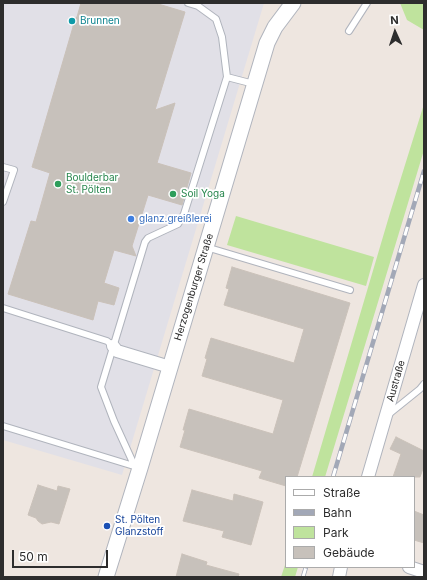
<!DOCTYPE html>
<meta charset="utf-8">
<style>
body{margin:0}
#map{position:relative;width:427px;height:580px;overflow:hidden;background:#eee6e0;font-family:Inter,sans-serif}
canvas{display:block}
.frame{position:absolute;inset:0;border:4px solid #2d2d2d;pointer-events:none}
.legend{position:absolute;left:285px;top:476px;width:130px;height:92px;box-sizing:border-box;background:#fff;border:1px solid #ababab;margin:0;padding:5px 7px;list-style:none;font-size:12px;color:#2d2d2d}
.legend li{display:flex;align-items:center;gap:8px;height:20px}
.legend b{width:20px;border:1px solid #ababab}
.north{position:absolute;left:375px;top:12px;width:40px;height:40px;-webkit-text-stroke:3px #fff;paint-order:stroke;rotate:357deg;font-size:11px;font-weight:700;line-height:16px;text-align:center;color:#2d2d2d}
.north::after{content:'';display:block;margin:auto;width:14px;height:18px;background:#2d2d2d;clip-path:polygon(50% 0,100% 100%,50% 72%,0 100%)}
.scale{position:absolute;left:12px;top:550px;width:96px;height:18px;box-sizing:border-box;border:2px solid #2d2d2d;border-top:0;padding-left:5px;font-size:12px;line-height:14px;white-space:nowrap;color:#2d2d2d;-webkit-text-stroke:3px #fff;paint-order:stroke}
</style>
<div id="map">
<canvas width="427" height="580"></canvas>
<div class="frame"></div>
<ul class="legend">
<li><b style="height:5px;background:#fff"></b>Straße</li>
<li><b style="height:5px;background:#a2a8b7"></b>Bahn</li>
<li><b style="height:11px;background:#bfe39d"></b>Park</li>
<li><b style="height:11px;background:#c7c1bb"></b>Gebäude</li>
</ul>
<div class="north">N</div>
<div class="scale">50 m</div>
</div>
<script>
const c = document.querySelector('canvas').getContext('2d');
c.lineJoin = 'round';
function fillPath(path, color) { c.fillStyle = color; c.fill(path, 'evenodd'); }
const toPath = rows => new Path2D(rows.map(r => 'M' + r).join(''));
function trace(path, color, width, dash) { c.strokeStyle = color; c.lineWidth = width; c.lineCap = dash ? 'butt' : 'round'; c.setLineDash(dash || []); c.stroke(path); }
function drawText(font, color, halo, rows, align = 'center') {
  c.font = font + ' Inter,sans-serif'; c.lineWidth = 3.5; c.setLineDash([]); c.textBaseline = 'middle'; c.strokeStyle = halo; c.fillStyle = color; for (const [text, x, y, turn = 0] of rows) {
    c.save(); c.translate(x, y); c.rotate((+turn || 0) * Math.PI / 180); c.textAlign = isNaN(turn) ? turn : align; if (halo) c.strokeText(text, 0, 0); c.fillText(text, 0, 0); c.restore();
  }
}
fillPath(toPath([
 [3,3,264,3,122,475,3,440]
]), '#e1e0e7');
fillPath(toPath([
 [400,3,424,3,424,30,407,20],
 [424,104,424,150,405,213,325,477,312,477,390,213],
 [236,216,374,257,366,286,227,245],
 [286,562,286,567,298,567,295,577,281,577]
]), '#bfe39d');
const building = toPath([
 [81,3,155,3,185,12,155,110,175,103,157,163,191,173,182,205,148,195,132,246,136,256,114,250,104,283,119,288,114,305,98,301,93,320,8,294,31,221,36,222,50,173,32,167,73,27,72,21,77,17,81,3],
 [232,267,350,303,297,477,286,477,286,486,259,478,262,471,180,447,185,430,183,430,189,409,273,434,283,400,202,376,207,359,205,358,211,338,294,363,304,329,224,305,229,289,226,288,232,267],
 [396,437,424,451,424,466,420,477,393,477,401,454,390,449,396,437],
 [38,485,57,491,58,486,70,489,59,524,51,522,42,524,38,521,36,518,28,515,38,485],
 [192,490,233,501,234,494,263,502,251,545,222,537,224,531,183,521,192,490],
 [414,511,424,515,424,543,414,540,414,511],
 [182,554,207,562,206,565,239,574,238,577,176,577,182,554]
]);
fillPath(building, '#c7c1bb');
trace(building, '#cac1b9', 1);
const service = toPath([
 [188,3,198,6,216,19,222,37,227,77,254,84],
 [349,31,367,3],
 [3,167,14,170,3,202],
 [206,247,350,290],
 [3,308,107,341,113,346],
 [389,414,420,389,424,384],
 [3,426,137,467],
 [135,467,114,421,101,387,145,242,148,238,178,224,184,214,227,77]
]);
const minor = toPath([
 [113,346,117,351,170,367],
 [368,477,424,285],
 [409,567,424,572],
 [339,577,341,567]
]);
const tertiary = toPath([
 [106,577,140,468,267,43,275,27,293,3]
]);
trace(service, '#b0b4bd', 8);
trace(minor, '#b0b4bd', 14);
trace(tertiary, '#b0b4bd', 17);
trace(service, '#fff', 6);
trace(minor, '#fff', 12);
trace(tertiary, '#fff', 15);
const rail = toPath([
 [333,477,424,171],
 [303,577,306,567]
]);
trace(rail, '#a2a8b7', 4.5);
trace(rail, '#fff', 3, [9]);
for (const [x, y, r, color] of [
 [72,21,4,"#0f9aa8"],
 [58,184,4,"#2e9e5b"],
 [173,194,4,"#2e9e5b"],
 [131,219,4,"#3f7fe0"],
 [107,526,4,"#1a4fb4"]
]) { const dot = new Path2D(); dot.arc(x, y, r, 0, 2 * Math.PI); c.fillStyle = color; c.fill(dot); trace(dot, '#fff', 1.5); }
drawText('10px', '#0d838f', '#fff', [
 ["Brunnen",80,21]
], 'left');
drawText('10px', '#27864d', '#fff', [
 ["Boulderbar",66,178],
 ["St. Pölten",66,190],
 ["Soil Yoga",181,194]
], 'left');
drawText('10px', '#366cbe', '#fff', [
 ["glanz.greißlerei",139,219]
], 'left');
drawText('10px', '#2d2d2d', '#fff', [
 ["Herzogenburger Straße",194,287,-73],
 ["Austraße",396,381,-74]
]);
drawText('10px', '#164399', '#fff', [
 ["St. Pölten",115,520],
 ["Glanzstoff",115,532]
], 'left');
</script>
